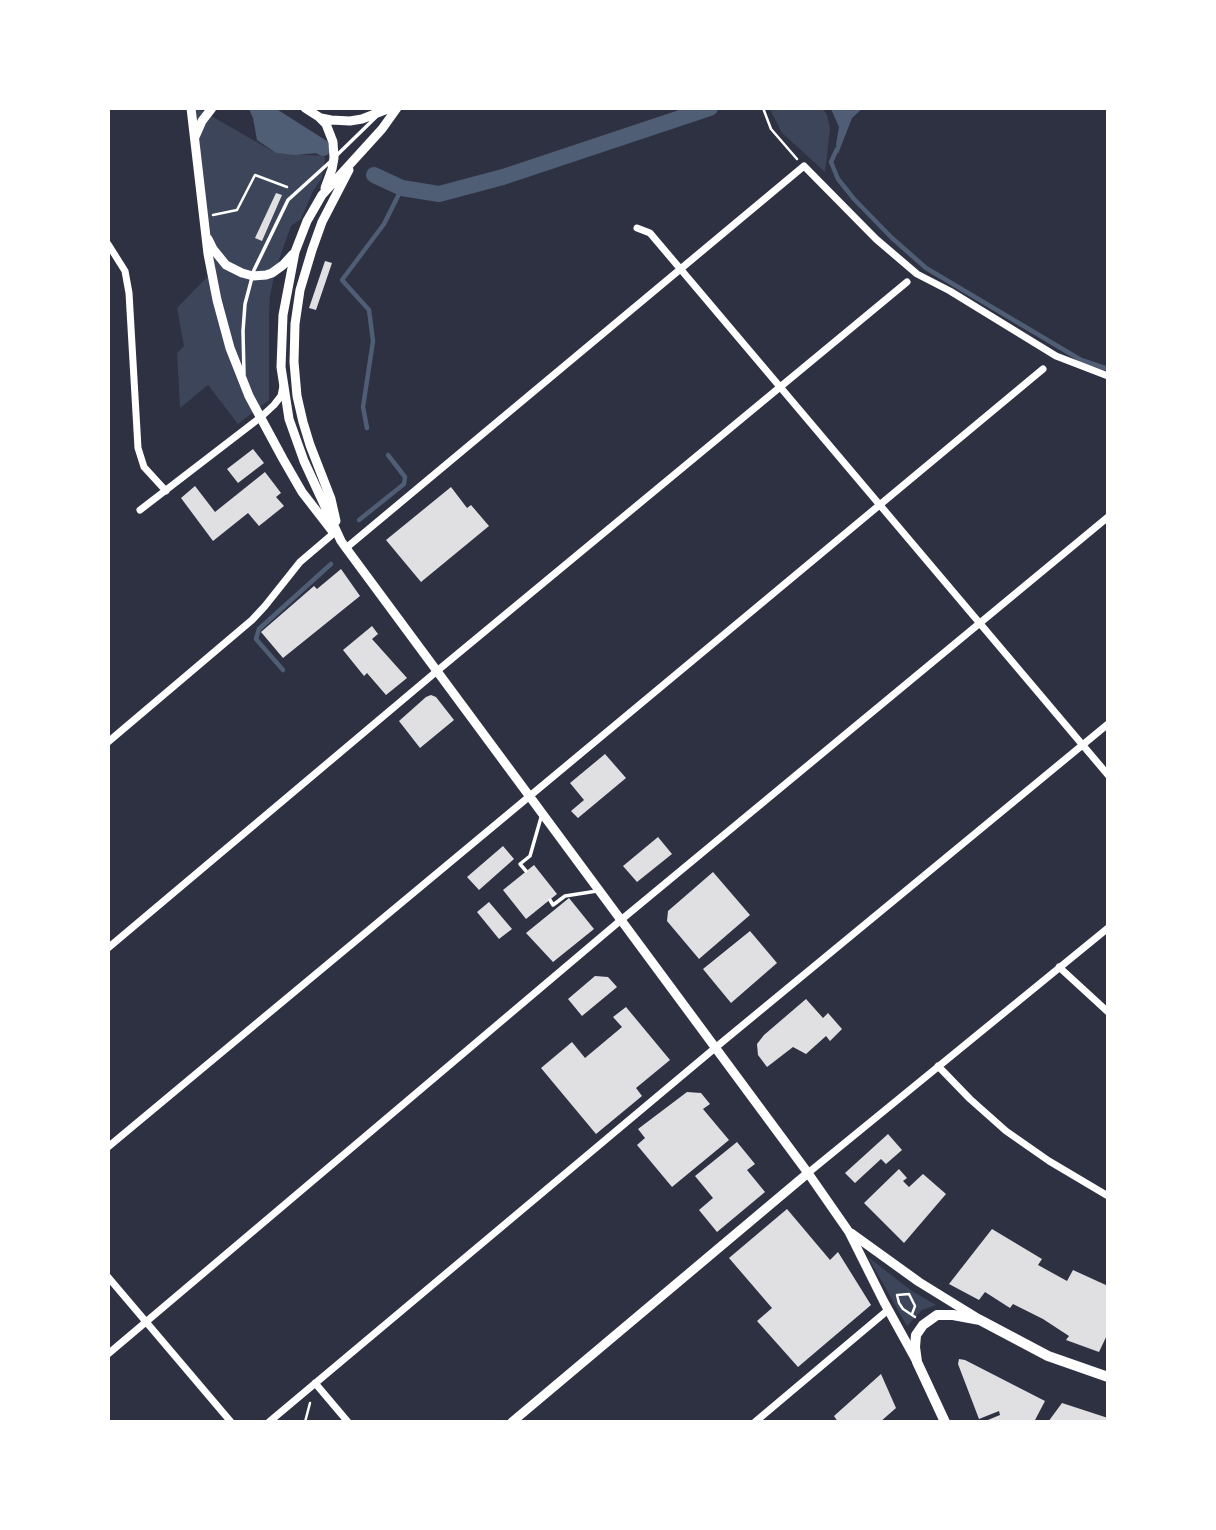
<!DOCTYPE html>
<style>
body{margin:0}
#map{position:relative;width:1216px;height:1530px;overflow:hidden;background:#2d3142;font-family:Mulish,sans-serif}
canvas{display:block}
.frame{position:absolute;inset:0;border:110px solid #fff;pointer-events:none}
</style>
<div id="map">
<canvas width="1216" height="1530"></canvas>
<div class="frame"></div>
</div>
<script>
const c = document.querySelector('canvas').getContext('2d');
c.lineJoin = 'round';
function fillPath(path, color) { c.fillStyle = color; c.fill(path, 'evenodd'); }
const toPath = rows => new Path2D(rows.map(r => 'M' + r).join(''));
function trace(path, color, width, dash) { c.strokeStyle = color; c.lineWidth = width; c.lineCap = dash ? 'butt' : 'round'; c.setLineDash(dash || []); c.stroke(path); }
fillPath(toPath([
 [191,109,199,109,276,153,324,156,325,159,322,178,313,191,301,219,291,226,275,271,270,296,269,316,269,400,238,424,208,385,180,408,177,353,184,346,177,308,211,273],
 [770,109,823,109,827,115,830,129,825,172,782,133],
 [868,1257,912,1291,936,1305,922,1310,907,1326]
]), '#3c4559');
fillPath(toPath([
 [249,109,260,109,323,148,318,153,294,155,276,153,257,140,253,118],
 [831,109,862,109,852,118,838,154,836,144,839,127]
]), '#4f5d75');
trace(toPath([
 [837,149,831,162,838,179,854,199,892,238,926,268,1081,360,1108,369],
 [367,428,363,407,373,341,369,310,342,280,384,224,402,188],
 [359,520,404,484,405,477,388,455],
 [283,670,256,639,259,629,331,564]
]), '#4f5d75', 4.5);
trace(toPath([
 [260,108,323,148],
 [374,175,402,188,439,194,503,177,710,108]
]), '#4f5d75', 16);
fillPath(toPath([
 [276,193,282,195,262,241,255,238],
 [325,261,332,263,316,310,309,308],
 [253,449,264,463,238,483,227,469],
 [265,472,281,493,276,497,284,506,259,526,248,513,213,541,181,498,195,486,215,512],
 [451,487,467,508,471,505,489,526,421,582,386,540],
 [341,569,360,596,283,658,261,632,314,586,317,589],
 [372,626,378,634,372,639,407,678,386,695,367,673,364,676,343,650],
 [431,695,436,697,454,720,420,748,399,721,426,697],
 [605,754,626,778,578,818,571,811,584,800,570,783],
 [658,837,672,854,637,882,623,866],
 [503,846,514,859,479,890,467,877],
 [534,865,557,894,526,919,503,890],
 [713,872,750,915,699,959,667,921,668,911],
 [569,898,594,929,553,962,526,933],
 [489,902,512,929,499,939,477,912],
 [750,931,777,963,731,1003,703,969],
 [595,976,608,977,617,987,582,1016,568,999],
 [806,999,823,1018,828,1013,842,1029,830,1041,826,1036,806,1054,793,1047,767,1067,758,1055,757,1044,764,1035],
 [626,1007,670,1060,636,1088,642,1096,596,1134,541,1068,572,1042,585,1058,622,1027,613,1017],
 [687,1092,701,1093,710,1104,703,1109,729,1140,672,1187,637,1145,645,1138,638,1129],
 [888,1134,902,1150,886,1164,881,1159,855,1183,845,1173],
 [737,1142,755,1164,747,1170,765,1192,717,1232,699,1210,713,1198,695,1176],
 [899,1169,907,1178,903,1181,909,1187,923,1174,946,1194,904,1243,864,1203],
 [787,1209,830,1260,838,1252,871,1305,798,1367,757,1321,772,1308,729,1258],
 [992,1229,1042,1259,1038,1265,1067,1281,1073,1270,1108,1286,1108,1333,1099,1352,1066,1340,1069,1336,1043,1319,1013,1304,1010,1308,985,1292,979,1300,949,1284],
 [959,1359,965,1360,1045,1401,1034,1422,983,1422,1000,1415,999,1411,979,1419,958,1364],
 [881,1374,896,1408,880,1422,838,1422,834,1416],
 [1062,1403,1108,1418,1108,1422,1048,1422]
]), '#e0e0e3');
trace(toPath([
 [763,108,771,129,797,159],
 [213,215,237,210,255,175,287,187],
 [912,1314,915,1306,909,1294,897,1295,899,1303,903,1309,915,1317],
 [305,1422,310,1403]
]), '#fff', 2.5);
trace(toPath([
 [336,156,376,117],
 [244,374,243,331,245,304,254,270,288,200,331,161],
 [526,871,520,864,530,856,542,814],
 [550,900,553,905,565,896,597,891]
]), '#fff', 3.5);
trace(toPath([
 [637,228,650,233,1108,775],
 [108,244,125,271,129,293,138,448,144,467,166,491],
 [140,510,261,417,274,405,281,396,283,386],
 [346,548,804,166,876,239,917,274,950,291,1056,356,1108,376],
 [108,742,252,620,265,606,300,562,334,533],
 [108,948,437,671,907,282],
 [1059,967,1108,1012],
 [938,1066,970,1099,1006,1131,1049,1161,1108,1196],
 [108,1147,1043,369],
 [808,1173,1108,928],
 [108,1277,231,1422],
 [108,1354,621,920,1108,517],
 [315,1383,348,1422],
 [269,1422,715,1048,1108,724],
 [755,1422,888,1310]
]), '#fff', 7);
trace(toPath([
 [191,108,208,254,217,300,230,348,249,396,283,459,302,492,333,532],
 [305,108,319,117,326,124,333,142,334,158,332,169,325,188],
 [397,108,382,129,322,195,307,221,295,252,283,315,281,367,289,419,304,461,341,541,346,548,808,1173,849,1232,884,1302,916,1360],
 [321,118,331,120,350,121,362,119,390,108],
 [195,137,202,121,212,108],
 [208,239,213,249,226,265,242,273,253,276,266,275,272,273,283,265,293,254],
 [336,521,331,499,310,445,303,422,297,396,294,362,295,324,300,290,312,250,322,222,349,170],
 [851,1233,919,1282,979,1319],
 [512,1422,808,1173]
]), '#fff', 9);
trace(toPath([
 [945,1422,917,1362,915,1347,916,1335,923,1325,937,1315,953,1315,980,1320,1048,1356,1108,1377]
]), '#fff', 10);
</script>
